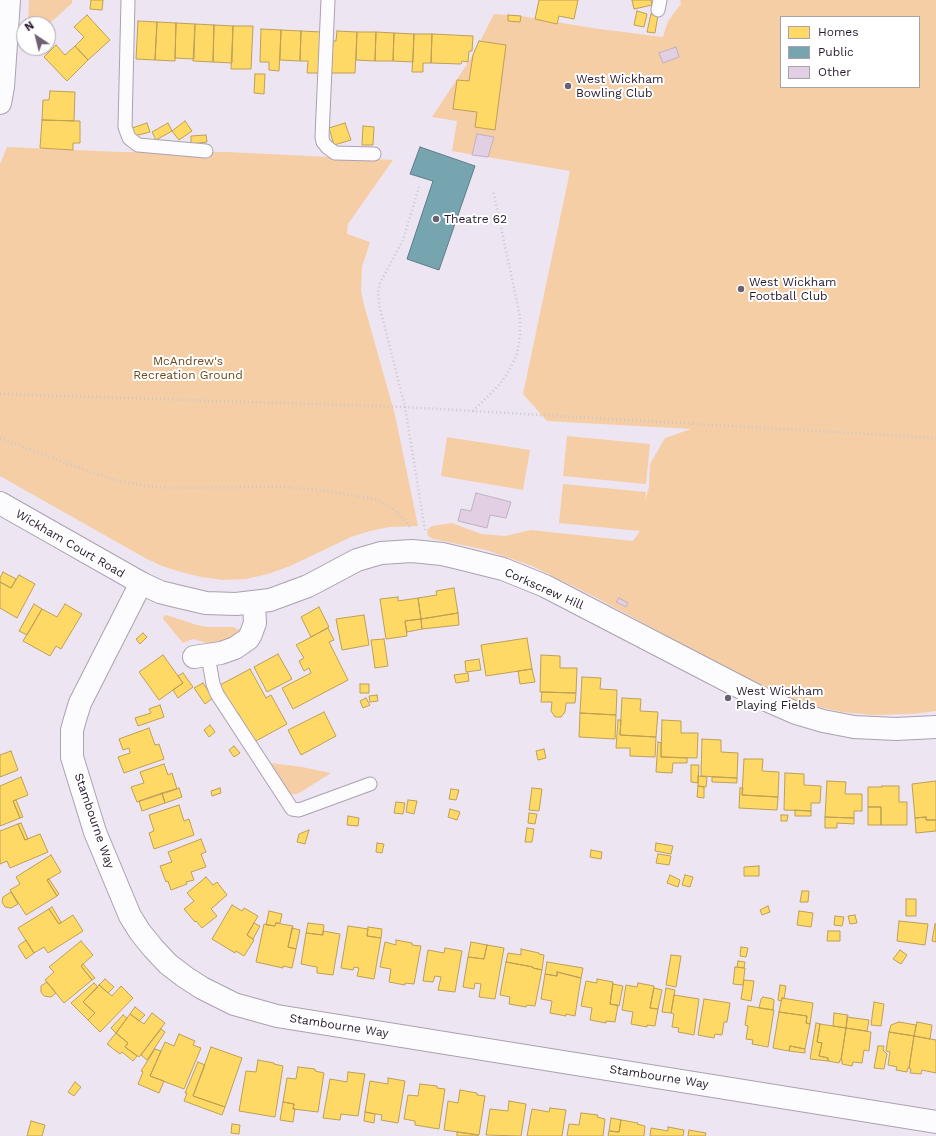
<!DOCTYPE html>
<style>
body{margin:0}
#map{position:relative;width:936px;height:1136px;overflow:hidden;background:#ede5f2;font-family:"Work Sans",sans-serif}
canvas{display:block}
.legend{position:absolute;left:780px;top:16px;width:140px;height:72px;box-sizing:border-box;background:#fff;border:1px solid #a8a3ab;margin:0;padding:5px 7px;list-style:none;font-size:12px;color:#26192e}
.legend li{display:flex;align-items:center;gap:8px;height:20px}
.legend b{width:20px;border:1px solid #a8a3ab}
.north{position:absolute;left:16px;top:16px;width:40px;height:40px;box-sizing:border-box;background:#fff;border:1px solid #a8a3ab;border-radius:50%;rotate:325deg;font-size:11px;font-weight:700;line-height:16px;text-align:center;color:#26192e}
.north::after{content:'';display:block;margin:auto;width:14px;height:18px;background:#6c6073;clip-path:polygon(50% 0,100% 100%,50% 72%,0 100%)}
</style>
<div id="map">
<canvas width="936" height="1136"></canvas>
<ul class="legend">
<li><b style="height:11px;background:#ffd966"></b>Homes</li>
<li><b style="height:11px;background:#76a5af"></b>Public</li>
<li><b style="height:11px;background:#e3cfe3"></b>Other</li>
</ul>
<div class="north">N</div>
</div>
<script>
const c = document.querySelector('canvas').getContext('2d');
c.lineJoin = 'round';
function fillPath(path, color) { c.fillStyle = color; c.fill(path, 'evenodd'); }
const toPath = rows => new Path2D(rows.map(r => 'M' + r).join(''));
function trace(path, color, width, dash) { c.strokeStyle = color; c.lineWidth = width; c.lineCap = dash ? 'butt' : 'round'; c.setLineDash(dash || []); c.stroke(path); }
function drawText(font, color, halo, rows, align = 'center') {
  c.font = font + ' "Work Sans",sans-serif'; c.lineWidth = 4; c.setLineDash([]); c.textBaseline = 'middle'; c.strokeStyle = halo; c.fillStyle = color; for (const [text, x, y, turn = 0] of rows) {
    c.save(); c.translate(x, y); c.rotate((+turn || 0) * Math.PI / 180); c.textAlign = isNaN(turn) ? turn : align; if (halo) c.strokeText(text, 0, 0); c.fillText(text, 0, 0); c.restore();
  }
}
fillPath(toPath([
 [29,0,72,0,72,3,48,25,48,24,28,24],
 [680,0,936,0,936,711,911,714,872,715,842,712,792,701,747,684,682,644,595,597,532,566,486,550,433,539,428,536,427,530,432,526,452,523,481,534,505,536,531,530,633,541,640,531,559,523,563,484,646,492,645,501,649,487,650,464,665,438,691,429,547,421,523,394,570,171,452,151,457,121,432,117,473,55,494,14,521,16,592,28,663,37,668,21,681,4],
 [781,17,919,17,919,87,781,87],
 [7,147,121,152,227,152,393,160,348,224,347,234,370,242,362,267,361,290,363,301,395,415,418,526,390,527,370,531,351,537,290,566,268,574,246,579,223,580,201,577,181,572,162,566,145,558,0,476,0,164],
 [567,436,650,444,646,484,563,476],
 [447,437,530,450,523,490,441,476],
 [166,615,197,625,208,627,233,627,242,631,225,642,210,644,193,639,183,643,163,619,163,617],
 [271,763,302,767,331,773,301,792,297,794,290,794,284,788]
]), '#f6cea5');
const homes = toPath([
 [91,0,103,0,102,10,90,9,91,0],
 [539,0,578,0,574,19,559,16,557,24,535,19,539,0],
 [632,0,651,0,652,5,634,9,632,0],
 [637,11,647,14,644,27,634,25,637,11],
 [651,14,658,15,655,33,647,32,651,14],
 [87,15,110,40,88,60,75,46,84,37,74,27,87,15],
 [508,15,521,16,520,22,508,21,508,15],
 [138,21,157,22,155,60,136,59,138,21],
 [157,22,176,23,175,61,155,60,157,22],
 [176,23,195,24,194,59,175,58,176,23],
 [195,24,214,25,213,62,193,61,195,24],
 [214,25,233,26,232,63,213,62,214,25],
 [233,26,253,26,251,69,231,69,233,26],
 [261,29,281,30,279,71,269,70,269,62,260,62,261,29],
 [281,30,301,31,300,61,280,60,281,30],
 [301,31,321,32,319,73,307,73,308,61,300,61,301,31],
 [337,31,357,32,355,73,331,73,333,41,336,41,337,31],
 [357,32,376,32,375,61,356,60,357,32],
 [376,32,394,33,393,61,375,61,376,32],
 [394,33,414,34,413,62,393,61,394,33],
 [414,34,432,34,431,63,423,63,423,72,412,72,414,34],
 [432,34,473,36,472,51,469,51,468,62,462,61,461,64,431,63,432,34],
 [479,41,506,45,495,130,475,127,477,112,453,109,457,80,469,81,473,55,479,41],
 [56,45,65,55,75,46,88,60,67,81,44,57,56,45],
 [255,74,265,74,264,94,254,93,255,74],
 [50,91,75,92,74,121,42,120,43,100,49,100,50,91],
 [42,120,80,121,80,143,73,143,73,150,40,148,42,120],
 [185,121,192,131,179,140,172,131,185,121],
 [147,123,150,132,134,136,132,128,147,123],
 [168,123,172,131,156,140,152,132,168,123],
 [345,123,351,140,334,145,329,128,345,123],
 [363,126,374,127,373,145,362,145,363,126],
 [206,135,207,142,191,144,191,136,206,135],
 [3,572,16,579,11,588,0,582,0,578,3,572],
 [19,575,35,584,17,618,0,608,0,582,11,588,19,575],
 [454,588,458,613,421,619,418,598,437,595,436,591,454,588],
 [398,597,398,601,418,598,421,619,405,621,407,636,386,639,380,599,398,597],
 [34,604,42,609,27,635,19,631,34,604],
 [65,604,82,614,61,649,56,646,50,656,23,641,42,609,57,617,65,604],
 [319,607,329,627,311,637,301,617,319,607],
 [458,613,459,625,422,629,421,619,458,613],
 [364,615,369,645,342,650,336,619,364,615],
 [421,619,422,629,407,632,405,621,421,619],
 [328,628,334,640,329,642,348,680,293,709,282,688,311,673,309,668,304,671,299,661,304,658,296,645,328,628],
 [143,633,147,637,140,644,136,639,143,633],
 [527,638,532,669,486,676,481,645,527,638],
 [384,639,388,666,375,668,371,640,384,639],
 [278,654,292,679,267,692,254,667,278,654],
 [163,655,183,683,159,700,139,672,163,655],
 [541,655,560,656,560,668,577,668,576,693,540,692,541,655],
 [479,659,481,670,466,672,465,661,479,659],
 [250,669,266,698,271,695,287,724,254,742,238,713,236,714,220,685,250,669],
 [532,669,535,682,520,684,518,671,532,669],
 [183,673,193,687,178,698,173,690,183,683,178,676,183,673],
 [468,673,469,681,456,683,454,675,468,673],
 [582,677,601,678,600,689,617,690,616,715,580,713,582,677],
 [203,683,213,698,205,704,194,688,203,683],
 [360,684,369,684,369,693,360,693,360,684],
 [542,692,576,693,575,703,566,703,565,712,561,717,555,717,551,711,552,702,541,702,542,692],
 [377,695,378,701,370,702,369,696,377,695],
 [366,698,370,705,363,708,360,701,366,698],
 [622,698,641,699,640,711,658,712,656,737,620,735,622,698],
 [160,705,164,717,138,726,135,718,151,713,149,709,160,705],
 [324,712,336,736,301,755,288,730,324,712],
 [580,713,616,715,615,739,579,737,580,713],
 [618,720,621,720,620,735,656,737,655,757,630,756,630,748,616,748,618,720],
 [662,720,681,721,681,733,698,733,697,758,661,757,662,720],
 [210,725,215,732,209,737,204,730,210,725],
 [149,728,155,745,159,744,164,759,124,773,118,757,130,753,129,748,123,750,119,739,149,728],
 [702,739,721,740,721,752,738,753,737,778,701,776,702,739],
 [658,742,661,743,661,757,687,758,687,763,673,763,672,773,656,772,658,742],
 [234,746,240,753,234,757,229,750,234,746],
 [544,749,546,758,538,760,536,751,544,749],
 [11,751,18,770,0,777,0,755,11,751],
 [744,759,763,759,762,771,779,772,778,797,742,795,744,759],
 [164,764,168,775,172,773,177,789,137,802,131,787,144,783,140,772,164,764],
 [691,765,699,765,698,783,691,782,691,765],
 [785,773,804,774,804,785,821,786,820,803,811,803,811,811,784,810,785,773],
 [698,776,707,777,706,787,698,786,698,776],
 [21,777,28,795,13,801,20,818,0,826,0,786,21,777],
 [712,777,737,778,737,783,712,782,712,777],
 [827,781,846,782,845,794,862,794,862,811,854,811,854,818,825,817,827,781],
 [936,781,936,820,926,820,926,817,915,818,912,784,936,781],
 [698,786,704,787,704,798,697,797,698,786],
 [882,786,899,786,899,802,907,802,907,825,881,825,881,807,868,807,868,787,882,787,882,786],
 [179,788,182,797,165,803,162,793,179,788],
 [220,788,221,793,212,796,211,791,220,788],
 [532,788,542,789,539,811,529,810,532,788],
 [740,788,743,788,742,795,778,797,777,810,739,808,740,788],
 [451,789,459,790,456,800,449,799,451,789],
 [162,793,165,803,142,811,139,801,162,793],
 [16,800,23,817,20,818,13,801,16,800],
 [408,800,417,801,414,814,406,812,408,800],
 [396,802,405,803,403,814,394,813,396,802],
 [179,805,184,821,189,819,194,835,154,849,149,833,154,831,149,815,179,805],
 [868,807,881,807,881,825,868,825,868,807],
 [450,809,460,812,457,820,448,817,450,809],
 [795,810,811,811,811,816,795,816,795,810],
 [529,813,537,814,535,824,528,823,529,813],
 [781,815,788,815,787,821,781,821,781,815],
 [348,816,359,818,358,826,347,825,348,816],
 [825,817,854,818,854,824,837,823,837,828,825,828,825,817],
 [926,817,926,820,936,820,936,831,916,833,915,818,926,817],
 [21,823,28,839,25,840,18,824,21,823],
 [18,824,25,840,40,834,48,852,10,868,7,861,0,864,0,831,18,824],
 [527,828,534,829,532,842,525,842,527,828],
 [309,830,305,844,297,842,299,834,309,830],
 [201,839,206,852,201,854,206,867,191,872,194,880,186,882,187,884,171,890,168,881,166,882,160,866,172,862,168,852,201,839],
 [377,843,384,844,382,853,376,852,377,843],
 [656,843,673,846,671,854,655,851,656,843],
 [591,850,602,852,601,859,590,857,591,850],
 [658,854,671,856,669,865,656,863,658,854],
 [51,855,61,872,47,880,57,896,26,915,10,890,20,884,16,877,51,855],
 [759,866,759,876,744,876,744,867,759,866],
 [670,875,680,880,678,887,667,883,670,875],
 [685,875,693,877,690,887,682,885,685,875],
 [206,877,213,885,217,882,227,895,211,909,217,916,202,928,196,921,195,922,184,909,194,901,187,893,206,877],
 [49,879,59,894,57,896,47,880,49,879],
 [802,891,809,891,808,902,800,902,802,891],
 [11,892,18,904,11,908,5,907,2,902,3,897,11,892],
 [906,899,916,899,916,916,906,916,906,899],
 [232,905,242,911,244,908,258,916,247,935,254,940,244,956,236,951,235,953,212,939,232,905],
 [768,906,770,912,762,915,760,910,768,906],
 [52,907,61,922,59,924,49,909,52,907],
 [49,909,59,924,73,915,83,931,48,953,44,947,34,953,18,928,49,909],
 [269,911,282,914,280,923,276,923,275,926,266,925,269,911],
 [799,911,813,913,811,927,797,925,799,911],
 [855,915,857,923,850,924,848,916,855,915],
 [835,916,844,917,842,926,834,925,835,916],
 [899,921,928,924,925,945,897,941,899,921],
 [254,923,260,926,253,939,247,935,254,923],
 [276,923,293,926,288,947,296,949,292,968,283,966,283,968,256,962,264,924,275,926,276,923],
 [308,923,324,925,323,935,306,933,308,923],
 [935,924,936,924,936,942,932,941,935,924],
 [348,926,368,929,367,936,381,938,374,979,357,976,359,968,354,967,353,970,341,968,348,926],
 [368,927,382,929,381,938,367,936,368,927],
 [292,928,300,930,296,949,288,947,292,928],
 [323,931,340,934,333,975,317,973,317,967,301,964,306,933,323,935,323,931],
 [828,931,840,931,840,941,827,941,828,931],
 [26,940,34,953,26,959,18,946,26,940],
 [396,940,412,943,412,945,421,946,414,984,405,983,405,985,389,982,391,969,380,967,385,942,396,945,396,940],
 [81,941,93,955,81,966,92,980,64,1003,45,980,54,972,49,967,81,941],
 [471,942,487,945,484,959,468,957,471,942],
 [487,945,504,948,495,999,479,997,481,984,475,983,474,989,463,987,468,957,484,959,487,945],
 [741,947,748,948,746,957,740,956,741,947],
 [445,948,462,951,455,992,438,990,441,977,435,976,433,982,423,981,428,950,444,953,445,948],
 [521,949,539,953,539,954,544,955,542,970,533,968,533,967,506,962,508,953,521,955,521,949],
 [900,950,907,955,901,964,893,959,900,950],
 [671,955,681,956,676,987,666,985,671,955],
 [738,961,745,962,744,968,737,967,738,961],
 [506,962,533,967,533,968,542,970,535,1006,527,1005,526,1007,509,1004,510,997,500,995,506,962],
 [547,962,583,968,581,978,557,972,557,976,545,974,547,962],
 [83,964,95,978,92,980,81,966,83,964],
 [735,967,745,968,743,985,733,984,735,967],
 [557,972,581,978,575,1016,566,1014,566,1016,550,1013,552,1001,541,999,545,974,557,976,557,972],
 [105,979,114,987,108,993,99,985,105,979],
 [597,979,613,982,610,1004,618,1005,615,1022,606,1021,606,1023,590,1020,592,1008,581,1006,586,981,597,983,597,979],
 [744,980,754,981,751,1001,741,999,744,980],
 [47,982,56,993,51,997,44,996,41,992,41,986,47,982],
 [94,983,98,987,83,1002,95,1013,88,1020,71,1003,94,983],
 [638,983,654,986,650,1008,658,1009,655,1026,647,1025,647,1027,631,1024,633,1012,622,1010,626,985,637,987,638,983],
 [613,984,623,986,619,1006,610,1004,613,984],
 [99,985,112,996,121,986,133,998,100,1032,88,1020,95,1013,83,1002,99,985],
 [780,985,786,986,784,999,782,998,781,1001,778,1000,780,985],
 [654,988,662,990,658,1009,650,1008,654,988],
 [666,988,675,990,671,1013,662,1012,666,988],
 [674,995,699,999,694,1035,678,1032,679,1028,672,1027,674,1014,671,1013,674,995],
 [763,997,773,999,774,1001,773,1010,759,1008,761,999,763,997],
 [782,998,813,1003,810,1024,806,1023,807,1016,779,1012,782,998],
 [704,999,730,1003,727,1022,724,1022,722,1035,715,1034,714,1038,698,1035,704,999],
 [874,1002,884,1004,881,1026,871,1025,874,1002],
 [748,1006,774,1010,768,1047,752,1044,753,1040,746,1039,748,1026,745,1025,748,1006],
 [135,1007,145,1015,139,1021,130,1014,135,1007],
 [779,1012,807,1016,806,1023,810,1024,805,1049,790,1046,789,1051,773,1048,779,1012],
 [152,1013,165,1023,139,1057,125,1047,128,1043,116,1033,130,1014,144,1024,152,1013],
 [834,1013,848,1015,846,1028,833,1026,834,1013],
 [123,1015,127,1018,116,1033,111,1028,123,1015],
 [847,1017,869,1020,867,1031,846,1028,847,1017],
 [899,1022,916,1025,914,1036,889,1032,891,1025,899,1022],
 [917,1022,932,1025,930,1039,914,1036,917,1022],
 [816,1023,820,1024,817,1042,822,1043,819,1056,828,1058,828,1061,810,1059,816,1023],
 [820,1024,846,1028,841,1060,840,1060,839,1063,828,1061,828,1058,819,1056,822,1043,817,1042,820,1024],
 [846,1028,871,1032,869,1051,864,1050,862,1063,853,1062,852,1066,842,1064,842,1060,841,1060,846,1028],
 [161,1029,165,1032,147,1060,141,1055,161,1029],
 [889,1032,914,1036,909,1068,908,1068,907,1072,896,1070,897,1067,888,1065,890,1052,886,1051,889,1032],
 [116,1033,128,1043,125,1047,137,1056,133,1061,122,1052,120,1054,107,1044,116,1033],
 [179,1034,195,1041,193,1045,201,1048,184,1089,150,1076,165,1042,174,1046,179,1034],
 [914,1036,936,1040,936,1073,922,1070,921,1074,910,1073,911,1069,909,1068,914,1036],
 [790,1046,805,1049,805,1053,789,1051,790,1046],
 [878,1046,884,1046,883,1050,887,1054,884,1069,874,1068,878,1046],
 [211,1047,242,1058,225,1107,193,1096,211,1047],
 [155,1049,161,1051,150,1076,164,1081,159,1093,138,1084,143,1072,141,1071,155,1049],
 [258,1060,274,1063,274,1064,283,1066,275,1117,239,1111,246,1071,256,1072,258,1060],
 [198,1062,205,1065,193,1096,225,1107,222,1115,184,1101,187,1093,185,1093,198,1062],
 [298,1067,315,1069,315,1071,324,1073,318,1112,293,1109,294,1104,283,1102,287,1078,296,1079,298,1067],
 [348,1072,365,1074,358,1116,341,1114,340,1120,323,1118,330,1079,347,1082,348,1072],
 [388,1078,405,1081,398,1123,381,1120,382,1115,365,1112,370,1081,388,1084,388,1078],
 [75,1082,81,1087,74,1096,68,1092,75,1082],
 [420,1084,437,1086,437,1088,445,1089,439,1129,415,1125,415,1121,404,1119,408,1095,418,1096,420,1084],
 [460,1090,477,1093,477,1095,485,1096,479,1135,444,1130,448,1101,458,1103,460,1090],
 [509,1101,526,1104,521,1136,486,1135,490,1109,508,1111,509,1101],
 [283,1102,294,1104,293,1109,295,1109,293,1122,280,1120,283,1102],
 [550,1108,566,1110,562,1136,527,1136,532,1109,549,1112,550,1108],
 [365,1112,375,1114,374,1123,364,1121,365,1112],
 [581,1113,598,1115,597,1117,605,1119,603,1136,567,1136,569,1124,579,1125,581,1113],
 [611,1118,621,1120,619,1132,609,1131,611,1118],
 [621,1120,638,1123,637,1124,645,1126,644,1136,608,1136,609,1131,619,1132,621,1120],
 [31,1121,45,1125,42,1136,27,1136,31,1121],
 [232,1124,240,1125,239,1134,231,1133,232,1124],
 [668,1127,684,1130,683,1136,650,1136,651,1128,668,1131,668,1127],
 [689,1130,706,1133,705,1136,688,1136,689,1130],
 [457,1132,478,1135,478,1136,457,1136,457,1132]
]);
fillPath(homes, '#ffd966');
trace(homes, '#be9f55', 1);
const public = toPath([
 [420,147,475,166,439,270,407,259,433,181,410,174,420,147]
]);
fillPath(public, '#76a5af');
trace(public, '#5e7b88', 1);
const building = toPath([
 [676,47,679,57,663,63,659,53,676,47],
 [477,134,494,137,488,157,472,155,477,134],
 [476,493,511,502,506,518,490,515,487,528,458,521,461,509,471,511,476,493],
 [619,598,628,603,626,607,616,602,619,598]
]);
fillPath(building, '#e3cfe3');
trace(building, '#bfb2c0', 1);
const service = toPath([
 [128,0,125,127,129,138,138,145,206,151],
 [328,0,322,137,323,142,327,147,335,153,374,154],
 [658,10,660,0],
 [208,656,213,684,217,694,292,809,299,810,370,784]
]);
const minor = toPath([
 [0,103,3,87,9,0],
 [141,583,80,703,76,716,72,730,72,757,95,832,130,916,140,932,153,948,168,964,185,977,202,988,234,1004,277,1016,936,1122],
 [194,657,221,653,235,648,248,639,251,634,255,623,254,603]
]);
const tertiary = toPath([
 [0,503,141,583,160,592,176,596,206,603,236,604,270,600,308,586,357,560,381,553,412,551,442,554,459,558,503,569,545,586,757,696,796,713,823,721,854,727,896,729,936,727]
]);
trace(service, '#aba1b1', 15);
trace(minor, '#aba1b1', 24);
trace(tertiary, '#aba1b1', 24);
trace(toPath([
 [0,394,405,407,379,304,378,293,380,283,403,240,419,187],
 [473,411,500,384,509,371,517,354,520,335,520,316,493,190],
 [0,438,93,473,118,481,141,485,165,488,281,487,320,490,375,499,387,505,398,513,411,528],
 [425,530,405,407,936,438]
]), '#cbc7cc', 2.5, [1, 3]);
trace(service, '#fcfbfd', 13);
trace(minor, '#fcfbfd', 22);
trace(tertiary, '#fcfbfd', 22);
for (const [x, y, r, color] of [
 [568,86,4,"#6c6073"],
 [436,219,4,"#6c6073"],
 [741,289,4,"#6c6073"],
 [728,698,4,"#6c6073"]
]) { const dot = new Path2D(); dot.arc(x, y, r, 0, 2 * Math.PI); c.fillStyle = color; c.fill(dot); trace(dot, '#fff', 1.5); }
drawText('12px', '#26192e', '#fff', [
 ["West Wickham",576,79],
 ["Bowling Club",576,93],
 ["Theatre 62",444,219],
 ["West Wickham",749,282],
 ["Football Club",749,296],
 ["West Wickham",736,691],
 ["Playing Fields",736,705]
], 'left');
drawText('12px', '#6c4918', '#fff', [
 ["McAndrew's",188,361],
 ["Recreation Ground",188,375]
]);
drawText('12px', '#26192e', '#fff', [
 ["Wickham Court Road",70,544,30],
 ["Corkscrew Hill",544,589,24],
 ["Stambourne Way",94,821,71],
 ["Stambourne Way",339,1026,9],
 ["Stambourne Way",659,1077,9]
]);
</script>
